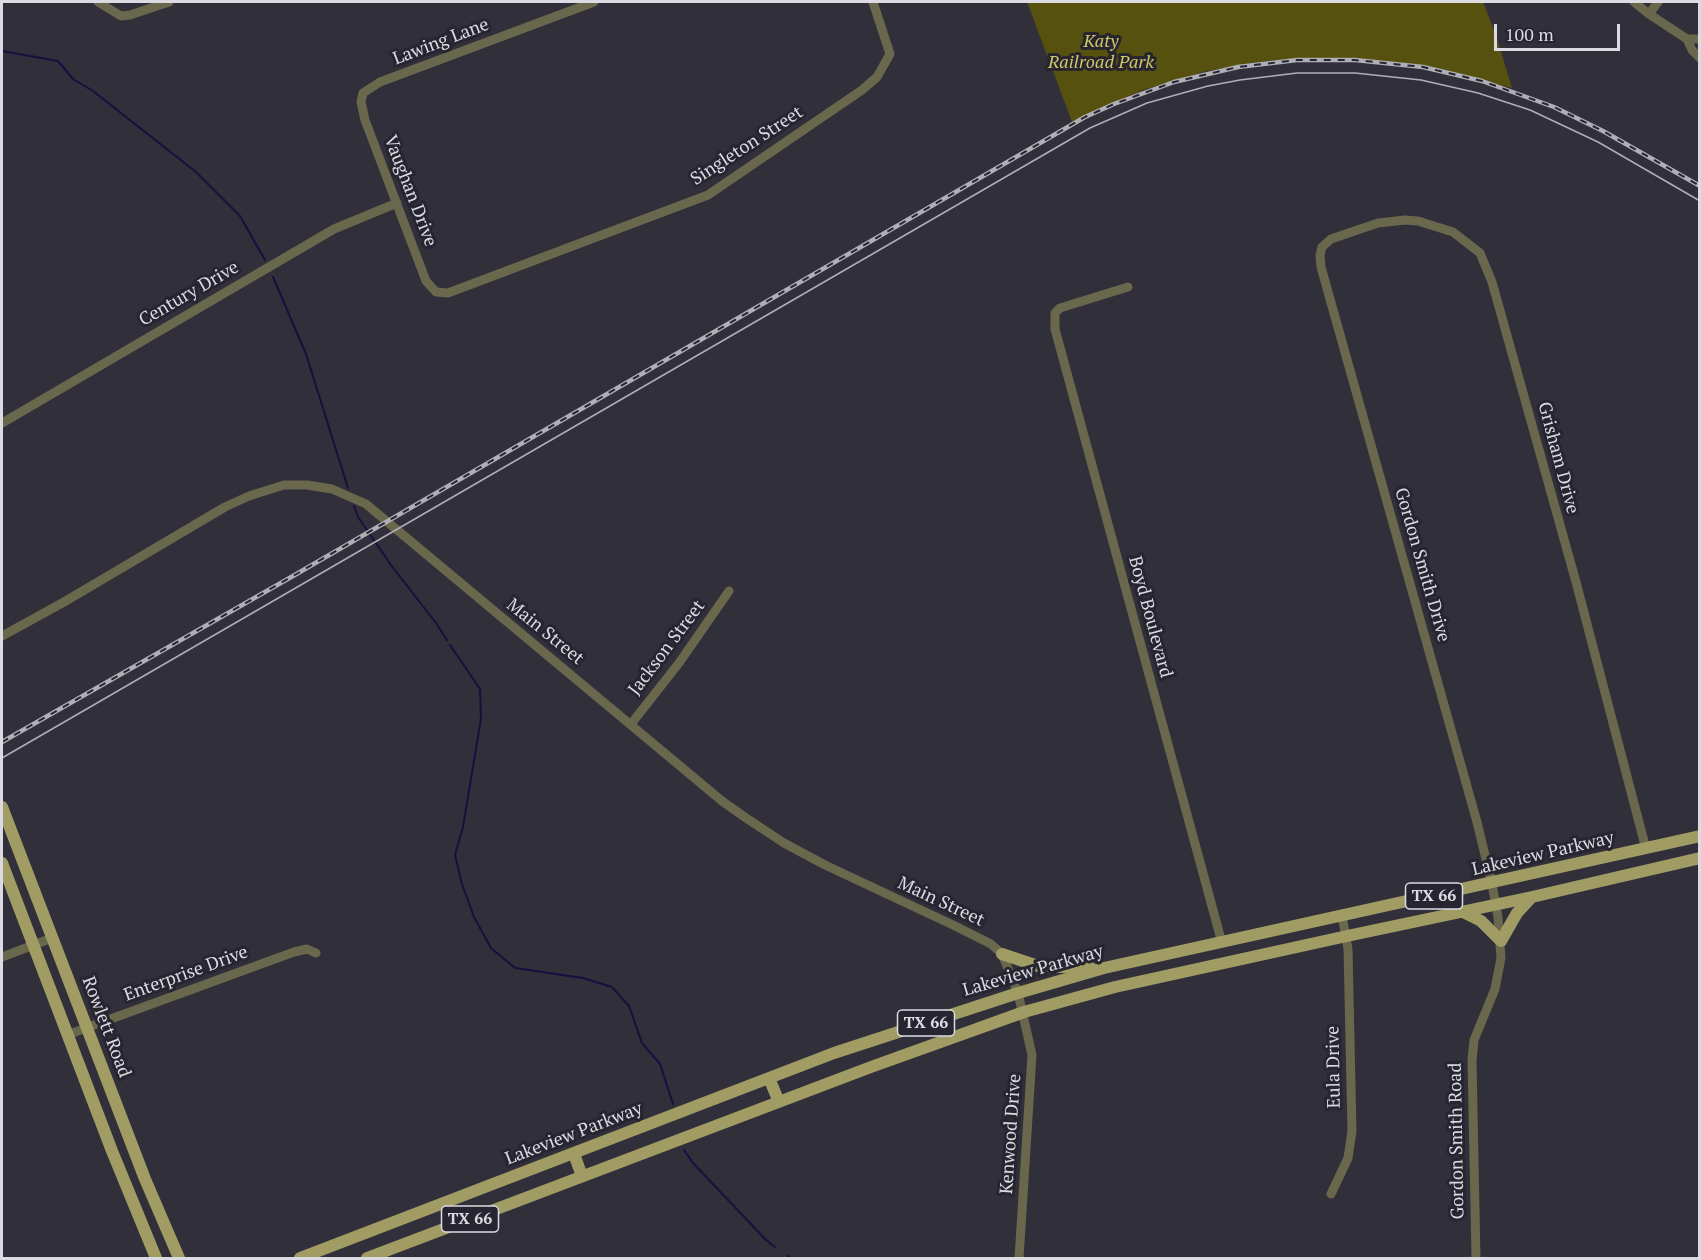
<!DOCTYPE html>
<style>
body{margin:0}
#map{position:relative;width:1701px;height:1260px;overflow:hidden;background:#302f3a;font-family:"PT Serif",serif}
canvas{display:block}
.frame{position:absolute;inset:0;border:3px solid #dcdbe3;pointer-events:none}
.scale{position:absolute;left:1494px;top:24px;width:126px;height:27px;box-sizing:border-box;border:3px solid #dcdbe3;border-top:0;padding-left:8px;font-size:18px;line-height:21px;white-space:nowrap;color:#dcdbe3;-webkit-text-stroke:4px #262530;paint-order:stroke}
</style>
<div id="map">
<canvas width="1701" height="1260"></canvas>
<div class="frame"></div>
<div class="scale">100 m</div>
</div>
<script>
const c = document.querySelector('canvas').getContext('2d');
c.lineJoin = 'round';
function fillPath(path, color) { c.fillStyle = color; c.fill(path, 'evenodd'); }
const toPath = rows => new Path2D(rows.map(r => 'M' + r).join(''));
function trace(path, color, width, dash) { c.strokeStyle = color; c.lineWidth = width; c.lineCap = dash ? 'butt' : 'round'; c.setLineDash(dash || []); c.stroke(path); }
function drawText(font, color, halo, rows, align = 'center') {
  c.font = font + ' "PT Serif",serif'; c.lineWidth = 6; c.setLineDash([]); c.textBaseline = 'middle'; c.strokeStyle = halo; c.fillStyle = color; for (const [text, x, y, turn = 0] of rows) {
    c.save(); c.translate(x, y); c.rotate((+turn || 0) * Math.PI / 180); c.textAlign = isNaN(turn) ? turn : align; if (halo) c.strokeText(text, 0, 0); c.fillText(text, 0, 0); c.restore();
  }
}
fillPath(toPath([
 [1027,2,1483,2,1496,35,1512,88,1425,66,1338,58,1267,61,1207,71,1143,90,1072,122]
]), '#56510e');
trace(toPath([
 [2,51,58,61,73,79,93,91,196,172,240,216,265,260],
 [273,277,306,354,348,488],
 [354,506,358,517,391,565,436,623,447,640],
 [450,645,480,689,481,719,463,827,455,855,462,884,474,917,491,948,515,968,583,978,612,987,629,1006,642,1043,660,1064,673,1104],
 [684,1150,693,1163,766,1240,775,1247],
 [788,1256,791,1258]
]), '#1c0d3f', 2);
trace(toPath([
 [98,2,121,16,130,15,169,2],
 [594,2,380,82,363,93,361,102,365,120,426,281,436,292,448,293,708,195,862,90,877,77,890,54,873,2],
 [1634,2,1649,14,1687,39,1700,39],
 [1649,14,1658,2],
 [1687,39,1692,50,1700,58],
 [1128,287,1060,308,1055,313,1055,329,1222,943],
 [2,423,334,229,397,203],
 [2,636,64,602,225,507,249,496,284,485,307,485,332,489,366,504,722,801,746,818,784,843,825,865,953,925,991,944,1002,954,1018,993,1032,1055,1019,1258],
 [631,724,679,663,729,591],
 [2,957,52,938],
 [67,1035,294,952,307,949,316,953],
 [1331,1194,1348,1158,1352,1131,1348,949,1342,915],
 [1476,1258,1472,1060,1474,1040,1495,989,1501,958,1498,917,1492,884,1477,822,1321,267,1320,255,1322,247,1331,239,1378,223,1405,220,1418,221,1453,232,1480,253,1492,282,1576,582,1646,849]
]), '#69674c', 9);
trace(toPath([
 [2,807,145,1179,179,1258],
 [2,863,112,1151,156,1258],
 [1463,912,1481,921,1501,941,1517,913,1531,898],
 [1002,954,1038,966,1091,968],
 [769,1078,779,1102],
 [574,1154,582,1176],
 [300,1258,834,1053,1018,993,1104,968,1700,836],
 [367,1258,871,1067,1024,1012,1115,987,1347,936,1532,897,1700,858]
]), '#a09c64', 12);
trace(toPath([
 [2,758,1090,128,1147,103,1208,86,1240,80,1297,73,1355,73,1421,80,1478,93,1530,110,1598,142,1700,201]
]), '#b0afb8', 1.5);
const rail = toPath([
 [2,742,293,576,1085,117,1114,104,1174,82,1238,67,1297,60,1355,60,1423,67,1482,81,1554,107,1603,131,1700,186]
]);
trace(rail, '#b0afb8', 4.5);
trace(rail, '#262530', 2, [7]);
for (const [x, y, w] of [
 [1434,896,57],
 [926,1023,57],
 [470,1219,57]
]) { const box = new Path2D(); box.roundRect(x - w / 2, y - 13, w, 26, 4.5); c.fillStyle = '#262530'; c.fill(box); trace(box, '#dcdbe3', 1.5); }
drawText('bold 16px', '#dcdbe3', null, [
 ["TX 66",1434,896],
 ["TX 66",926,1023],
 ["TX 66",470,1219]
]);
drawText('18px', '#dcdbe3', '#262530', [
 ["Lawing Lane",441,42,-21],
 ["Singleton Street",747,146,-33],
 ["Vaughan Drive",410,191,69],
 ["Century Drive",189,294,-30],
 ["Grisham Drive",1558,458,75],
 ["Gordon Smith Drive",1422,565,74],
 ["Boyd Boulevard",1150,617,75],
 ["Main Street",545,632,39],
 ["Jackson Street",667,648,-53],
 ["Lakeview Parkway",1543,854,-13],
 ["Main Street",941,902,25],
 ["Lakeview Parkway",1033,971,-16],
 ["Enterprise Drive",186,974,-20],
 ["Rowlett Road",106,1027,69],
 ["Eula Drive",1334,1067,-91],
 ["Lakeview Parkway",574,1134,-21],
 ["Kenwood Drive",1011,1134,-86],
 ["Gordon Smith Road",1457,1141,-91]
]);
drawText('italic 18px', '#cec766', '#262530', [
 ["Katy",1101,42],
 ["Railroad Park",1101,63]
]);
</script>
